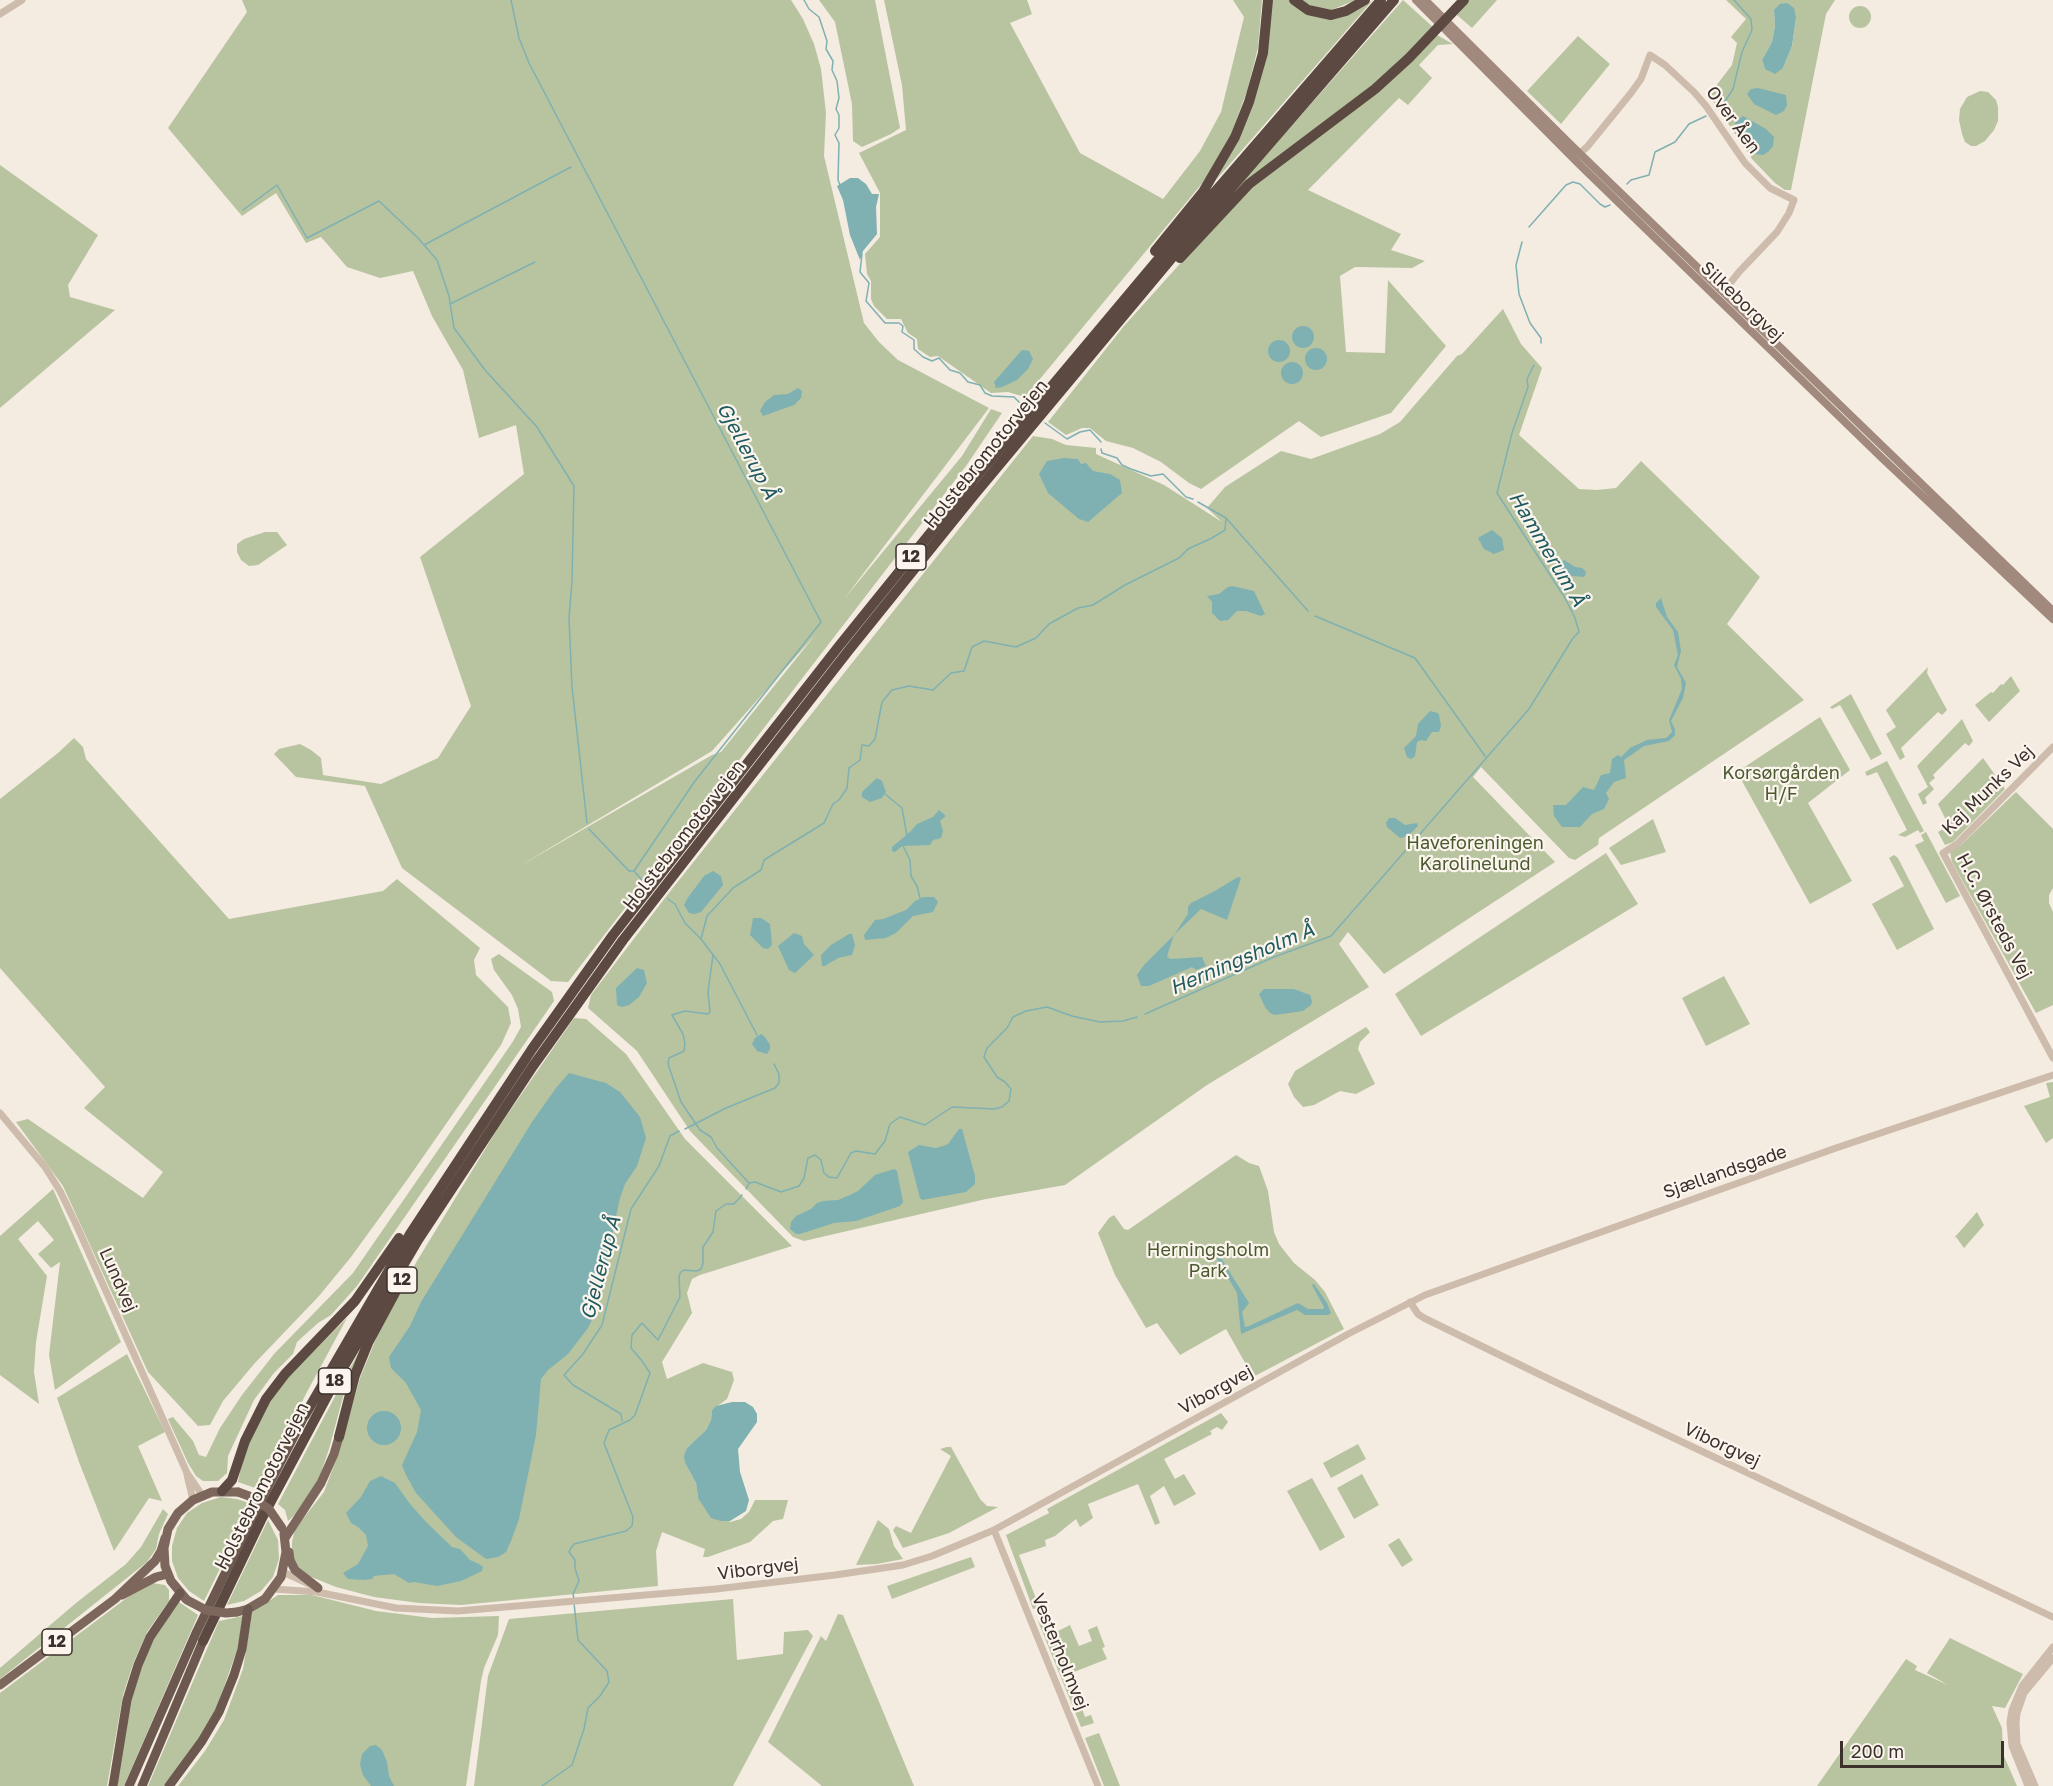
<!DOCTYPE html>
<meta charset="utf-8">
<style>
body{margin:0}
#map{position:relative;width:2053px;height:1786px;overflow:hidden;background:#f4ebe1;font-family:"Golos Text",sans-serif}
canvas{display:block}
.scale{position:absolute;left:1840px;top:1741px;width:164px;height:27px;box-sizing:border-box;border:3px solid #3b302b;border-top:0;padding-left:8px;font-size:18px;line-height:21px;white-space:nowrap;color:#3b302b;-webkit-text-stroke:4px #fbf5ee;paint-order:stroke}
</style>
<div id="map">
<canvas width="2053" height="1786"></canvas>
<div class="scale">200 m</div>
</div>
<script>
const c = document.querySelector('canvas').getContext('2d');
c.lineJoin = 'round';
function fillPath(path, color) { c.fillStyle = color; c.fill(path, 'evenodd'); }
const toPath = rows => new Path2D(rows.map(r => 'M' + r).join(''));
function trace(path, color, width, dash) { c.strokeStyle = color; c.lineWidth = width; c.lineCap = dash ? 'butt' : 'round'; c.setLineDash(dash || []); c.stroke(path); }
function drawText(font, color, halo, rows, align = 'center') {
  c.font = font + ' "Golos Text",sans-serif'; c.lineWidth = 4.5; c.setLineDash([]); c.textBaseline = 'middle'; c.strokeStyle = halo; c.fillStyle = color; for (const [text, x, y, turn = 0] of rows) {
    c.save(); c.translate(x, y); c.rotate((+turn || 0) * Math.PI / 180); c.textAlign = isNaN(turn) ? turn : align; if (halo) c.strokeText(text, 0, 0); c.fillText(text, 0, 0); c.restore();
  }
}
fillPath(toPath([
 [242,0,791,0,803,19,814,44,821,69,826,113,824,156,864,323,879,342,898,360,989,408,844,599,962,456,991,409,1002,413,966,466,568,982,551,981,402,868,365,786,296,777,274,754,279,749,300,744,311,750,321,758,323,775,381,784,438,758,471,706,420,557,524,474,516,425,479,438,463,370,432,316,413,271,380,278,347,267,321,237,306,243,276,193,242,216,168,128,247,12],
 [816,634,721,752,712,755,518,867,712,751],
 [819,0,875,0,900,128,891,134,862,147,853,141,852,104,835,22],
 [884,0,1027,0,1032,14,1010,23,1080,153,1163,199,1200,151,1221,112,1244,17,1233,0,1262,0,1258,48,1247,91,1231,134,1204,181,1025,397,1008,392,991,393,938,356,930,357,918,349,917,339,908,333,901,319,887,319,874,306,871,299,871,281,867,274,865,254,880,237,880,193,859,153,906,130,902,85],
 [1271,0,1289,0,1307,15,1361,8,1373,0,1216,180,1239,139],
 [1300,0,1356,0,1331,10,1319,10],
 [1403,0,1434,28,1374,86,1225,201],
 [1469,0,1497,0,1472,28,1457,15],
 [1726,0,1835,0,1826,14,1791,190,1785,190,1775,183,1752,159,1709,95,1732,65,1737,43,1731,37,1746,19],
 [1774,10,1796,18,1792,46,1783,68,1765,69,1762,60,1772,42,1775,26],
 '1849 17a11 11 0 1 1 22 0a11 11 0 1 1-22 0Z',
 [1437,35,1453,44,1438,45,1419,65,1432,78,1408,105,1399,98,1308,190,1401,234,1391,250,1425,261,1412,268,1355,267,1340,276,1346,352,1385,353,1388,280,1446,346,1391,413,1321,437,1299,421,1201,489,1189,483,1161,462,1133,448,1106,441,1090,428,1082,428,1066,435,1048,422,1124,326,1195,247,1253,186],
 [1578,36,1610,64,1561,124,1527,91],
 [1980,91,1988,92,1996,100,1998,107,1998,121,1994,130,1985,141,1976,146,1971,146,1965,142,1962,134,1959,120,1960,109,1967,97],
 [0,165,98,235,68,285,70,297,115,310,0,408],
 [1503,309,1521,344,1542,368,1519,435,1579,489,1597,490,1616,488,1641,461,1760,577,1727,624,1804,700,1599,838,1598,845,1575,860,1569,858,1481,767,1473,777,1555,862,1384,974,1348,932,1339,944,1369,987,1207,1085,1065,1185,986,1199,804,1241,793,1237,690,1131,637,1051,588,1008,591,995,668,894,1033,436,1052,439,1066,445,1096,448,1096,454,1164,485,1222,522,1207,508,1225,487,1281,451,1311,459,1380,434,1400,422,1457,356,1462,354],
 [265,532,277,532,287,545,258,565,249,566,241,560,237,552,237,544,244,539],
 [1928,667,1927,673,1947,710,1942,715,1938,712,1901,748,1905,757,1900,760,1886,734,1896,727,1886,710],
 [2011,676,2020,691,1989,722,1975,705,1991,692,1993,693,2001,684,2003,685],
 [1851,694,1882,754,1871,760,1840,705,1832,709,1830,707],
 [1820,717,1850,770,1808,803,1852,881,1810,904,1737,772],
 [1962,719,1973,741,1969,746,1965,743,1933,775,1935,778,1929,783,1934,789,1925,798,1927,803,1923,805,1918,794,1928,787,1917,766],
 [74,738,83,747,86,759,229,919,383,891,397,879,480,948,474,960,476,975,508,1007,511,1023,501,1045,407,1180,351,1257,319,1296,254,1364,223,1401,210,1425,198,1426,148,1372,63,1186,16,1122,28,1119,143,1198,163,1172,84,1108,105,1087,0,968,0,799,58,753],
 [1983,758,2005,789,1953,842,1945,845,1938,832,1949,826,1938,804],
 [1887,761,1924,831,1920,833,1918,830,1905,837,1898,835,1907,830,1877,772,1867,776,1865,772],
 [2016,792,2053,829,2053,888,2049,895,2049,903,2053,912,2053,1005,2036,1013,1952,862,1950,852,1961,845],
 [1653,819,1666,852,1621,865,1609,848],
 [1926,832,1960,896,1946,903,1915,845,1924,841,1921,835],
 [1606,853,1638,904,1421,1036,1395,994],
 [1894,855,1898,858,1934,929,1897,950,1872,904,1904,886,1889,858],
 [499,954,552,992,554,1001,357,1286,331,1315,318,1323,297,1342,293,1354,274,1373,254,1400,228,1456,227,1473,218,1481,203,1481,196,1476,188,1463,168,1419,173,1417,193,1441,199,1455,206,1457,220,1428,242,1395,274,1354,353,1273,512,1043,521,1027,518,1009,512,995,494,970,491,959],
 [1724,976,1750,1024,1706,1046,1682,998],
 [574,1018,586,1019,626,1054,685,1139,792,1246,700,1275,692,1279,687,1293,692,1313,662,1362,667,1379,703,1363,732,1372,734,1380,727,1399,712,1410,711,1420,706,1430,687,1448,685,1463,696,1483,698,1498,730,1522,741,1519,749,1512,755,1500,788,1500,783,1519,773,1521,750,1542,708,1557,703,1557,705,1549,662,1532,656,1551,658,1586,461,1605,419,1603,374,1597,336,1587,309,1576,295,1564,292,1554,292,1542,295,1529,324,1492,339,1452,360,1378,380,1329,417,1261,498,1128],
 [1366,1027,1370,1032,1360,1042,1358,1049,1375,1084,1356,1094,1340,1091,1314,1105,1303,1107,1294,1097,1288,1084,1295,1071],
 [2053,1082,2053,1138,2046,1143,2024,1106,2050,1097,2046,1083],
 [1236,1155,1249,1163,1259,1166,1268,1191,1274,1232,1279,1244,1294,1263,1315,1280,1325,1292,1344,1329,1253,1377,1226,1329,1180,1355,1157,1323,1146,1328,1115,1275,1098,1233,1109,1218,1114,1215,1124,1229,1128,1230],
 [53,1189,121,1342,55,1390,49,1355,60,1262,51,1268,38,1254,54,1240,38,1221,18,1239,47,1276,36,1342,34,1372,39,1404,0,1375,0,1236],
 [1977,1212,1984,1225,1964,1248,1956,1237,1954,1238],
 [347,1318,308,1390,258,1489,238,1482,243,1457,266,1405,288,1376],
 [365,1340,343,1397,329,1449,318,1481,296,1514,288,1521,285,1510,278,1504],
 [127,1354,165,1432,138,1446,162,1501,149,1498,114,1551,79,1462,57,1398],
 [1221,1413,1228,1422,1222,1430,1217,1427,1210,1431,1212,1434,1164,1459,1175,1479,1184,1474,1196,1494,1174,1506,1164,1486,1150,1496,1160,1523,1155,1525,1138,1484,1088,1504,1093,1518,1080,1527,1076,1519,1055,1536,1045,1540,1046,1546,1019,1555,1037,1601,1042,1600,1045,1606,1033,1609,1006,1535,1049,1513,1047,1509],
 [1358,1444,1366,1459,1331,1478,1323,1463],
 [947,1447,951,1447,980,1499,987,1506,998,1507,949,1533,903,1548,893,1530,896,1526,911,1533,951,1456,940,1449],
 [1362,1474,1379,1505,1354,1519,1337,1488],
 [1312,1478,1345,1537,1320,1551,1287,1491],
 [221,1497,237,1499,252,1504,204,1601,189,1591,178,1578,172,1561,172,1546,177,1528,187,1513,202,1503],
 [163,1509,168,1514,159,1534,156,1549,147,1562,0,1679,0,1668,76,1603,126,1564,141,1547],
 [268,1520,278,1540,279,1559,273,1577,261,1591,244,1601,227,1605],
 [878,1520,889,1529,894,1546,903,1559,877,1564,856,1565],
 [1399,1538,1413,1560,1402,1567,1388,1545],
 [971,1557,975,1567,892,1599,887,1586],
 [152,1583,165,1585,169,1590,169,1601,147,1632,133,1664,123,1695,107,1786,0,1786,0,1693,128,1597],
 [278,1595,312,1595,376,1611,432,1618,499,1616,498,1635,484,1668,481,1681,466,1786,178,1786,205,1751,224,1720,243,1669,252,1612],
 [733,1599,737,1660,783,1654,784,1632,808,1630,813,1636,733,1786,474,1786,488,1676,509,1619],
 [179,1602,198,1615,124,1786,116,1786,130,1700,152,1639],
 [838,1614,843,1615,914,1786,822,1786,768,1742,821,1636,826,1641],
 [1048,1615,1056,1632,1070,1625,1079,1646,1092,1641,1088,1630,1097,1626,1105,1647,1102,1648,1107,1659,1069,1674,1085,1717,1091,1715,1094,1723,1081,1727,1038,1621],
 [243,1616,238,1647,216,1710,199,1739,165,1786,148,1786,219,1621],
 [1950,1638,2023,1674,2005,1708,1992,1706,2002,1728,2003,1754,2017,1786,1817,1786,1906,1659,1917,1666,1915,1670,1948,1685,1927,1673],
 [1099,1733,1120,1786,1104,1786,1085,1738]
]), '#b8c4a0');
fillPath(toPath([
 [1787,3,1794,8,1796,18,1792,46,1783,68,1775,74,1765,69,1762,60,1772,42,1775,26,1774,10,1780,4],
 [1758,88,1786,95,1787,105,1784,111,1776,115,1754,104,1747,94,1751,89],
 [1743,116,1766,129,1774,137,1773,146,1768,152,1763,155,1756,154,1737,130,1735,122],
 [850,178,858,178,866,184,872,194,879,194,876,207,877,234,863,251,860,260,850,235,843,200,837,186],
 '1292 337a11 11 0 1 1 22 0a11 11 0 1 1-22 0Z',
 '1268 351a11 11 0 1 1 22 0a11 11 0 1 1-22 0Z',
 '1305 359a11 11 0 1 1 22 0a11 11 0 1 1-22 0Z',
 [1022,350,1029,351,1033,359,1028,369,1017,380,1002,387,996,388,994,382],
 '1281 373a11 11 0 1 1 22 0a11 11 0 1 1-22 0Z',
 [798,388,802,391,801,398,794,405,763,416,760,411,765,402,774,395,788,394],
 [1064,458,1078,459,1081,464,1086,463,1093,471,1110,474,1120,480,1122,493,1088,522,1079,519,1048,493,1039,474,1047,461],
 [1492,530,1502,538,1504,550,1494,554,1484,549,1478,538],
 [1564,560,1575,567,1582,568,1586,572,1585,576,1583,577,1572,576,1561,569,1559,564],
 [1232,586,1254,591,1265,614,1261,616,1246,611,1237,611,1228,620,1220,621,1212,613,1212,602,1207,596,1219,594,1228,587],
 [1661,598,1667,617,1678,632,1681,651,1677,667,1686,683,1683,698,1671,721,1675,729,1675,735,1669,741,1644,746,1624,760,1626,778,1614,782,1606,793,1609,799,1604,809,1592,814,1580,827,1562,827,1554,816,1553,805,1566,805,1583,787,1594,790,1601,775,1610,773,1612,759,1618,755,1621,757,1630,748,1647,740,1666,738,1672,732,1669,720,1682,689,1681,679,1674,665,1678,655,1673,630,1656,607,1656,603],
 [1430,711,1438,713,1439,715,1441,726,1439,732,1432,732,1426,741,1421,740,1417,742,1415,756,1411,759,1407,757,1404,748,1416,736,1418,724],
 [877,778,882,781,886,792,882,798,870,802,862,797,862,792],
 [939,810,945,815,945,817,940,821,943,831,941,838,933,840,930,845,902,846,895,852,892,851,892,847,910,832,917,824,933,817],
 [1389,818,1395,818,1405,825,1417,823,1418,826,1408,836,1400,838,1387,827,1386,823],
 [713,871,721,876,723,885,701,912,695,914,689,913,684,905,687,899,704,876],
 [1238,877,1241,878,1227,920,1201,909,1174,935,1167,956,1170,959,1202,957,1206,966,1196,970,1192,967,1149,986,1141,986,1137,975,1144,965,1174,935,1188,914,1188,907,1191,903,1213,892],
 [923,897,934,897,938,902,933,912,913,916,896,933,886,938,865,940,864,935,875,920,883,919,906,910,915,901],
 [753,918,761,918,770,924,772,945,768,949,763,948,750,935],
 [794,933,802,936,804,944,814,955,795,973,789,970,778,946],
 [849,934,852,934,855,945,852,955,838,958,825,966,822,966,821,955,831,945],
 [637,968,644,970,647,983,639,997,629,1005,622,1007,617,1005,616,988],
 [1264,989,1294,989,1310,995,1312,1001,1311,1005,1303,1011,1275,1015,1270,1013,1265,1007,1259,994],
 [761,1034,765,1037,770,1045,770,1049,767,1054,757,1051,752,1044,755,1038],
 [569,1073,606,1083,620,1092,640,1117,646,1138,637,1166,625,1184,620,1198,596,1311,588,1328,568,1354,548,1370,541,1379,536,1435,519,1519,511,1541,506,1552,498,1557,486,1559,456,1537,416,1493,406,1475,402,1465,417,1432,421,1410,406,1383,391,1368,389,1357,410,1326,421,1302,532,1122,556,1088],
 [959,1129,962,1129,975,1176,975,1184,966,1192,922,1200,920,1198,908,1152,919,1145,936,1148,943,1146,948,1144],
 [894,1169,897,1171,903,1202,900,1206,856,1221,834,1223,800,1234,796,1234,790,1229,791,1222,796,1216,811,1209,817,1203,823,1201,838,1200,850,1195,858,1191,875,1175],
 [1216,1250,1249,1303,1242,1312,1245,1327,1249,1326,1298,1303,1308,1309,1323,1309,1324,1307,1312,1285,1314,1284,1327,1303,1331,1313,1328,1315,1305,1315,1297,1310,1241,1334,1237,1293,1213,1252],
 [732,1402,745,1402,753,1407,757,1414,757,1422,738,1449,740,1472,749,1500,746,1511,730,1521,721,1521,711,1518,698,1498,696,1483,685,1463,684,1456,687,1448,706,1430,711,1420,712,1410,716,1406],
 '367 1428a17 17 0 1 1 34 0a17 17 0 1 1-34 0Z',
 [381,1476,395,1483,410,1504,426,1522,452,1547,460,1549,470,1560,479,1564,483,1567,482,1571,461,1581,437,1586,414,1582,409,1583,394,1574,374,1576,372,1579,364,1580,348,1579,343,1573,358,1564,368,1546,366,1535,358,1527,351,1523,346,1513,361,1497,370,1481],
 [376,1745,382,1750,387,1762,389,1776,394,1786,371,1786,363,1775,360,1765,362,1754,370,1746]
]), '#7fb0b2');
trace(toPath([
 [511,0,519,38,529,63,821,622,695,781,634,871],
 [804,0,809,9,819,17,827,41,826,49,833,61,832,70,837,81,839,98,836,109,839,115,839,128,835,135,839,143,838,180,840,185],
 [1716,109,1724,103,1733,89,1742,52,1752,30,1751,19,1734,0],
 [1627,184,1631,180,1649,175,1655,152,1675,142,1689,124,1706,116],
 [243,210,277,185,307,238,379,201,418,238,437,260,449,296,454,328,485,370,537,427,574,486,572,581,569,618,572,687,587,823],
 [1529,227,1566,185,1573,182,1580,184,1600,204,1605,207,1610,205],
 [1522,242,1516,265,1519,294,1530,323,1541,338,1541,343],
 [424,245,571,167],
 [862,254,860,272,869,283,866,301,885,323,899,323,903,326,902,332,914,340,914,349,923,357,932,361,939,358,950,370,960,373,968,382,980,385,985,393,992,396,1014,397,1020,403],
 [450,304,535,262],
 [1045,423,1067,439,1080,432,1090,430,1101,442],
 [1101,449,1102,453,1117,458,1122,465,1131,469,1151,476,1163,474,1186,497,1193,499],
 [1198,502,1226,518,1308,611],
 [1315,616,1415,658,1485,756],
 [885,794,902,808,907,836],
 [589,829,629,871,634,871,643,881],
 [903,846,910,860,911,876,917,886,920,898],
 [668,899,675,904,685,923,701,939,720,964,757,1035],
 [701,939,707,916,733,888,761,870,764,860,824,823,833,804,839,800,847,788,849,768,860,760,862,745,869,746,875,739,882,702,892,690,909,686,933,690,951,673,964,671,972,647,984,641,1016,647,1036,638,1049,624,1078,608,1093,605,1125,585,1179,558,1188,549,1212,538,1225,530,1226,518],
 [713,955,708,992,710,1012,708,1014,685,1011,672,1015,683,1034,685,1044,684,1051,669,1058,668,1064,681,1102,700,1130,711,1137,717,1148,748,1182],
 [1145,1014,1274,957,1331,936,1529,709,1573,638,1579,632,1575,618,1565,598,1497,493,1512,433,1528,387,1527,379,1534,365],
 [685,1129,726,1108,775,1088,779,1083,779,1074,774,1064],
 [746,1189,749,1183,755,1182,781,1192,799,1186,804,1178,808,1158,815,1155,821,1160,824,1173,829,1177,837,1178,851,1153,856,1151,875,1154,885,1141,890,1124,900,1117,925,1125,952,1107,994,1109,1002,1107,1009,1101,1011,1089,1005,1082,997,1077,984,1057,987,1048,1007,1028,1013,1017,1026,1011,1047,1007,1072,1016,1100,1022,1123,1021,1137,1017],
 [622,1421,621,1414,573,1385,564,1375,583,1354,602,1325,631,1209,659,1166,670,1136,679,1131],
 [574,1599,573,1594,579,1581,575,1568,575,1560,569,1552,571,1548,574,1544,626,1531,632,1526,633,1517,604,1443,609,1430,630,1420,635,1415,650,1373,642,1361,631,1348,632,1335,642,1323,658,1340,680,1297,679,1276,681,1272,684,1270,697,1271,701,1269,703,1264,703,1247,713,1232,716,1211,726,1204,734,1204,742,1195],
 [542,1786,572,1765,584,1729,588,1708,600,1696,609,1682,607,1671,578,1640,574,1603]
]), '#7fb0b2', 1.5);
trace(toPath([
 [0,14,22,0],
 [1580,153,1587,147,1631,93,1641,79,1650,55,1665,65,1694,92,1706,106,1745,163,1770,188,1794,200,1789,213,1777,232,1739,272,1724,291],
 [2053,747,1957,844,1943,853,2053,1058],
 [0,1113,45,1167,60,1191,76,1224,187,1473,202,1495],
 [1410,1302,1418,1314,1424,1318,1551,1380,2053,1617],
 [187,1475,193,1500],
 [994,1530,1098,1786],
 [283,1572,309,1584],
 [274,1589,317,1592,396,1608,458,1611,716,1589,835,1575,903,1565,932,1556,994,1530,1350,1333,1425,1295,1836,1148,2053,1075],
 [2028,1786,2012,1746,2010,1722,2012,1710,2022,1686,2053,1647],
 [2035,1786,2017,1744,2016,1723,2017,1713,2024,1693,2053,1658]
]), '#cdbbac', 7);
trace(toPath([
 [1416,0,1580,165,1882,458,2053,619],
 [1425,0,1571,145,2053,611]
]), '#a18a7d', 8);
trace(toPath([
 [285,1538,321,1483,334,1454,339,1437],
 [289,1552,290,1560,295,1570,318,1588],
 [122,1595,156,1577,168,1574],
 [186,1599,171,1581,165,1566,164,1548,168,1529,178,1513,193,1500,212,1492,238,1492],
 [237,1612,248,1609,265,1599,281,1577,286,1552,284,1534],
 [0,1685,115,1599,155,1561,161,1551,165,1538]
]), '#7d675c', 9);
trace(toPath([
 [113,1786,127,1700,138,1665,150,1637,180,1593],
 [129,1786,196,1633,253,1516,305,1415],
 [142,1786,203,1641],
 [169,1786,202,1741,219,1712,234,1675,242,1649,248,1609]
]), '#6c584f', 9);
trace(toPath([
 [1294,0,1308,10,1331,15,1346,11,1365,0],
 [1155,251,1203,192,1235,137,1249,102,1263,53,1268,0],
 [1180,258,1249,184,1375,89,1409,58,1464,0],
 [305,1415,410,1234,532,1049,613,935,839,646,974,479,1207,201,1381,0],
 [339,1437,355,1375,368,1343,396,1291],
 [222,1491,232,1480,245,1441,266,1399,285,1374,355,1301,399,1238],
 [203,1641,261,1520,333,1385,418,1240,533,1066,623,940,849,650,974,495,1201,223,1394,0]
]), '#5c4a42', 10);
trace(toPath([
 [238,1492,249,1496,269,1509,282,1528],
 [187,1600,206,1610,226,1613,237,1612]
]), '#7d675c', 9);
for (const [x, y, w] of [
 [911,557,30],
 [402,1280,30],
 [335,1381,33],
 [57,1642,30]
]) { const box = new Path2D(); box.roundRect(x - w / 2, y - 13, w, 26, 4.5); c.fillStyle = '#fbf5ee'; c.fill(box); trace(box, '#3b302b', 1.5); }
drawText('bold 16px', '#3b302b', null, [
 ["12",911,557],
 ["12",402,1280],
 ["18",335,1381],
 ["12",57,1642]
]);
drawText('18px', '#3b302b', '#fbf5ee', [
 ["Over Åen",1733,120,54],
 ["Silkeborgvej",1742,302,44],
 ["Holstebromotorvejen",986,454,-51],
 ["Kaj Munks Vej",1988,790,-44],
 ["Holstebromotorvejen",684,835,-52],
 ["H.C. Ørsteds Vej",1994,916,62],
 ["Sjællandsgade",1725,1172,-19],
 ["Lundvej",118,1280,66],
 ["Viborgvej",1216,1390,-29],
 ["Viborgvej",1722,1445,25],
 ["Holstebromotorvejen",262,1486,-63],
 ["Viborgvej",758,1569,-7],
 ["Vesterholmvej",1060,1652,68]
]);
drawText('18px', '#4a5a2e', '#fbf5ee', [
 ["Korsørgården",1781,773],
 ["H/F",1781,794],
 ["Haveforeningen",1475,843],
 ["Karolinelund",1475,864],
 ["Herningsholm",1208,1250],
 ["Park",1208,1271]
]);
drawText('italic 20px', '#1f5a5e', '#fbf5ee', [
 ["Gjellerup Å",747,451,62],
 ["Hammerum Å",1547,549,59],
 ["Herningsholm Å",1242,959,-23],
 ["Gjellerup Å",601,1268,-75]
]);
</script>
